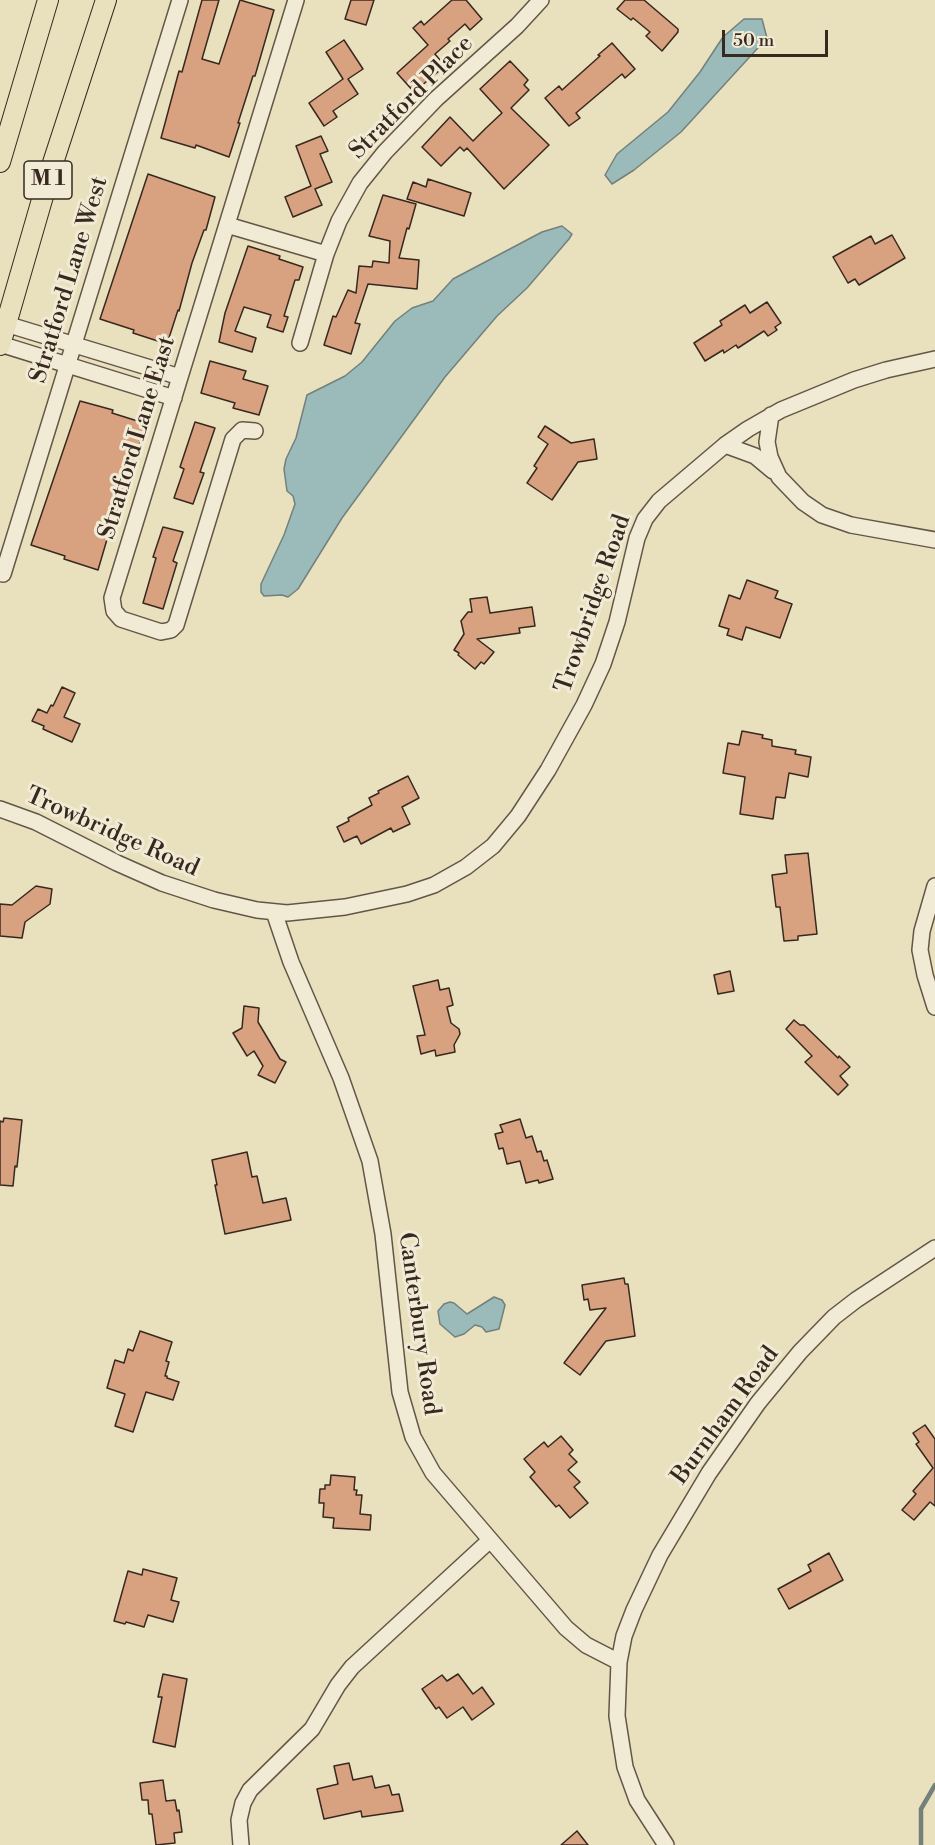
<!DOCTYPE html>
<style>
body{margin:0}
#map{position:relative;width:935px;height:1845px;overflow:hidden;background:#e9e0be;font-family:"Libre Bodoni",serif}
canvas{display:block}
.scale{position:absolute;left:722px;top:30px;width:106px;height:27px;box-sizing:border-box;border:3px solid #38281f;border-top:0;padding-left:8px;font-size:18px;line-height:21px;white-space:nowrap;color:#38281f;-webkit-text-stroke:4px #f1ebd5;paint-order:stroke}
</style>
<div id="map">
<canvas width="935" height="1845"></canvas>
<div class="scale">50 m</div>
</div>
<script>
const c = document.querySelector('canvas').getContext('2d');
c.lineJoin = 'round';
function fillPath(path, color) { c.fillStyle = color; c.fill(path, 'evenodd'); }
const toPath = rows => new Path2D(rows.map(r => 'M' + r).join(''));
function trace(path, color, width, dash) { c.strokeStyle = color; c.lineWidth = width; c.lineCap = dash ? 'butt' : 'round'; c.setLineDash(dash || []); c.stroke(path); }
function drawText(font, color, halo, rows, align = 'center') {
  c.font = font + ' "Libre Bodoni",serif'; c.lineWidth = 6; c.setLineDash([]); c.textBaseline = 'middle'; c.strokeStyle = halo; c.fillStyle = color; for (const [text, x, y, turn = 0] of rows) {
    c.save(); c.translate(x, y); c.rotate((+turn || 0) * Math.PI / 180); c.textAlign = isNaN(turn) ? turn : align; if (halo) c.strokeText(text, 0, 0); c.fillText(text, 0, 0); c.restore();
  }
}
const water = toPath([
 [744,19,762,19,767,38,681,132,634,170,612,184,605,175,617,154,668,112,700,72,723,37,744,19],
 [562,226,572,234,569,239,527,288,497,316,445,377,342,518,298,589,288,597,282,595,264,596,261,592,261,584,284,535,295,504,293,496,287,491,284,469,286,459,296,438,307,395,345,376,362,362,395,321,412,308,433,301,453,279,542,232,562,226],
 [494,1297,502,1300,505,1305,499,1329,486,1332,482,1327,475,1325,464,1334,455,1337,440,1324,438,1311,444,1304,450,1302,454,1303,467,1314,494,1297]
]);
fillPath(water, '#9abbba');
trace(water, '#73807c', 1.5);
trace(toPath([
 [921,1845,921,1809,935,1785]
]), '#73807c', 4.5);
const building = toPath([
 [202,0,219,0,202,59,219,64,240,0,274,10,255,76,253,76,238,123,240,123,229,157,196,145,195,148,161,138,179,71,182,72,202,0],
 [351,0,374,0,366,25,345,19,351,0],
 [452,0,466,0,482,19,470,30,465,24,448,39,450,41,435,54,445,66,414,92,397,73,428,45,413,28,421,21,424,25,452,0],
 [625,0,644,0,678,29,678,32,662,51,646,36,650,32,633,18,631,20,617,9,625,0],
 [344,40,363,69,348,79,358,94,333,111,337,117,324,126,309,103,343,79,326,52,344,40],
 [612,43,635,69,625,78,622,74,576,113,580,118,569,126,545,98,559,86,562,90,600,56,598,55,612,43],
 [510,61,528,80,524,85,529,90,511,108,549,145,504,189,467,148,464,151,460,147,441,166,422,147,450,117,473,141,486,128,502,113,480,89,510,61],
 [321,136,328,151,320,154,332,182,315,189,322,205,293,217,285,197,311,186,296,146,321,136],
 [148,174,215,197,206,230,204,230,192,263,179,311,178,310,167,344,133,333,134,330,100,319,148,174],
 [428,179,471,193,464,216,407,199,413,182,426,187,428,179],
 [383,195,416,204,409,229,407,228,399,258,419,260,417,289,368,284,355,323,360,324,351,354,324,345,333,316,336,317,348,290,356,293,359,266,372,267,373,261,389,263,390,241,369,236,383,195],
 [892,235,905,258,859,285,855,279,848,283,833,257,871,236,875,244,892,235],
 [248,246,280,256,279,259,303,267,299,280,295,280,284,316,288,317,283,332,267,327,271,315,244,307,235,331,256,338,252,352,219,342,225,313,248,246],
 [767,302,781,323,775,327,777,330,768,336,764,331,738,348,736,345,724,353,723,350,705,361,694,343,722,325,720,321,745,305,750,313,767,302],
 [210,361,246,371,243,379,268,386,259,415,233,408,235,403,201,393,210,361],
 [80,401,113,410,112,413,147,424,118,503,119,503,110,537,108,536,98,570,64,559,65,556,31,545,80,401],
 [195,422,215,428,200,472,204,473,193,504,174,498,184,469,180,467,195,422],
 [545,426,571,443,594,439,597,459,578,462,552,500,527,483,537,468,534,466,548,444,538,437,545,426],
 [163,527,183,532,173,561,177,563,163,609,143,603,156,558,153,557,163,527],
 [747,580,778,591,775,598,792,604,780,638,746,627,742,640,727,635,729,629,719,626,729,595,740,599,747,580],
 [487,597,490,613,532,607,535,626,519,628,520,633,477,639,494,652,484,664,481,662,475,669,458,655,459,653,454,650,464,634,461,621,468,612,472,612,470,599,487,597],
 [62,687,75,693,64,717,80,724,72,742,43,729,44,726,32,721,38,709,47,713,51,705,53,706,62,687],
 [742,731,763,735,762,738,772,740,772,746,796,750,795,754,811,757,808,777,789,773,785,798,776,797,773,819,740,814,745,777,723,773,728,743,739,745,742,731],
 [408,776,419,798,402,807,410,824,393,832,391,828,361,844,357,836,344,842,337,827,349,821,348,818,372,805,369,798,379,793,378,791,408,776],
 [808,853,817,934,798,936,798,940,784,941,780,907,776,907,772,875,787,873,785,855,808,853],
 [36,886,52,889,50,904,25,922,22,938,0,936,0,904,12,905,36,886],
 [730,971,734,991,718,994,714,975,730,971],
 [438,980,440,990,449,988,453,1005,447,1007,451,1023,459,1029,460,1034,454,1045,455,1052,436,1056,435,1050,421,1054,417,1036,425,1035,413,986,438,980],
 [244,1006,259,1008,258,1022,280,1059,286,1062,275,1083,258,1075,263,1066,254,1051,247,1056,233,1033,242,1028,244,1006],
 [794,1020,800,1025,804,1025,838,1058,839,1056,850,1067,840,1076,848,1085,838,1095,805,1062,812,1056,786,1029,794,1020],
 [4,1118,22,1120,17,1167,15,1166,13,1186,0,1185,0,1121,3,1122,4,1118],
 [520,1119,526,1138,532,1136,537,1152,541,1151,544,1161,547,1160,553,1179,539,1183,538,1180,526,1183,520,1161,507,1164,503,1148,499,1149,495,1134,503,1132,500,1125,520,1119],
 [247,1152,252,1177,257,1176,263,1203,286,1198,291,1220,225,1234,215,1185,217,1185,212,1160,247,1152],
 [624,1278,625,1284,628,1284,635,1336,606,1341,580,1375,564,1363,606,1308,590,1310,588,1299,584,1300,582,1285,624,1278],
 [140,1331,172,1342,166,1361,169,1362,165,1376,167,1376,167,1378,179,1382,173,1400,146,1392,133,1432,115,1426,125,1394,107,1388,115,1360,124,1363,128,1349,133,1351,140,1331],
 [925,1425,935,1439,935,1506,930,1502,914,1520,902,1510,916,1494,913,1491,933,1468,916,1444,919,1442,913,1433,925,1425],
 [561,1436,573,1450,569,1454,577,1462,568,1470,580,1482,574,1487,588,1503,570,1518,559,1505,556,1507,530,1477,535,1472,524,1459,544,1442,548,1447,561,1436],
 [331,1475,355,1477,354,1490,357,1490,356,1495,362,1495,360,1514,371,1515,370,1530,333,1528,334,1518,323,1517,324,1503,319,1503,320,1489,325,1489,325,1485,330,1485,331,1475],
 [829,1553,843,1580,789,1609,778,1589,811,1571,808,1565,829,1553],
 [143,1569,177,1578,171,1600,179,1602,173,1622,148,1615,144,1627,126,1622,125,1624,114,1621,128,1571,142,1575,143,1569],
 [163,1674,187,1679,175,1747,153,1742,162,1697,158,1697,163,1674],
 [458,1674,473,1694,482,1687,494,1704,472,1720,463,1707,447,1718,439,1707,436,1709,422,1689,442,1675,447,1681,458,1674],
 [349,1763,353,1780,372,1776,375,1788,389,1785,392,1795,399,1794,403,1811,362,1817,361,1811,324,1819,317,1789,338,1784,334,1766,349,1763],
 [163,1780,166,1801,175,1800,177,1811,179,1810,182,1832,174,1833,175,1843,156,1845,152,1814,149,1814,148,1800,142,1800,140,1783,163,1780],
 [577,1831,588,1845,561,1845,577,1831]
]);
fillPath(building, '#d8a17f');
trace(building, '#38281f', 1.5);
const minor = toPath([
 [227,225,326,254],
 [6,324,180,377],
 [300,343,326,254,339,221,360,183,385,152,436,99,517,26,541,0],
 [0,344,174,398],
 [771,415,767,442,770,457,779,477,803,502,822,515,851,525,935,540],
 [255,431,242,430,233,439,176,625,171,630,161,632,121,619,114,611,112,598,296,0],
 [725,445,755,456,773,471],
 [3,574,180,0],
 [0,809,36,822,117,863,162,883,214,900,257,910,287,913,345,907,407,894,434,885,466,867,493,846,518,816,548,770,584,705,603,664,617,622,637,538,645,519,659,501,725,445,748,429,781,410,854,380,886,370,935,359],
 [935,886,922,931,920,950,925,975,935,1007],
 [274,912,291,962,341,1078,370,1161,383,1234,400,1392,413,1437,433,1473,566,1628,586,1645,619,1662,617,1716,625,1767,637,1800,666,1845],
 [619,1662,624,1636,634,1610,660,1555,709,1473,758,1403,800,1352,834,1317,856,1300,935,1248],
 [241,1845,239,1820,243,1803,250,1790,312,1729,338,1685,352,1667,489,1541]
]);
const major = toPath([
 [0,162,48,0],
 [0,345,50,172,106,0]
]);
trace(minor, '#645647', 18);
trace(major, '#38281f', 22);
trace(minor, '#f1ebd5', 15);
trace(major, '#e9e0be', 20);
for (const [x, y, w] of [
 [48,180,48]
]) { const box = new Path2D(); box.roundRect(x - w / 2, y - 19, w, 38, 4.5); c.fillStyle = '#f1ebd5'; c.fill(box); trace(box, '#38281f', 1.5); }
drawText('bold 22px', '#38281f', null, [
 ["M 1",48,180]
]);
drawText('24px', '#38281f', '#f1ebd5', [
 ["Stratford Place",412,98,-45],
 ["Stratford Lane West",70,280,-73],
 ["Stratford Lane East",138,438,-73],
 ["Trowbridge Road",594,604,-71],
 ["Trowbridge Road",112,833,24],
 ["Canterbury Road",418,1324,82],
 ["Burnham Road",726,1416,-54]
]);
</script>
